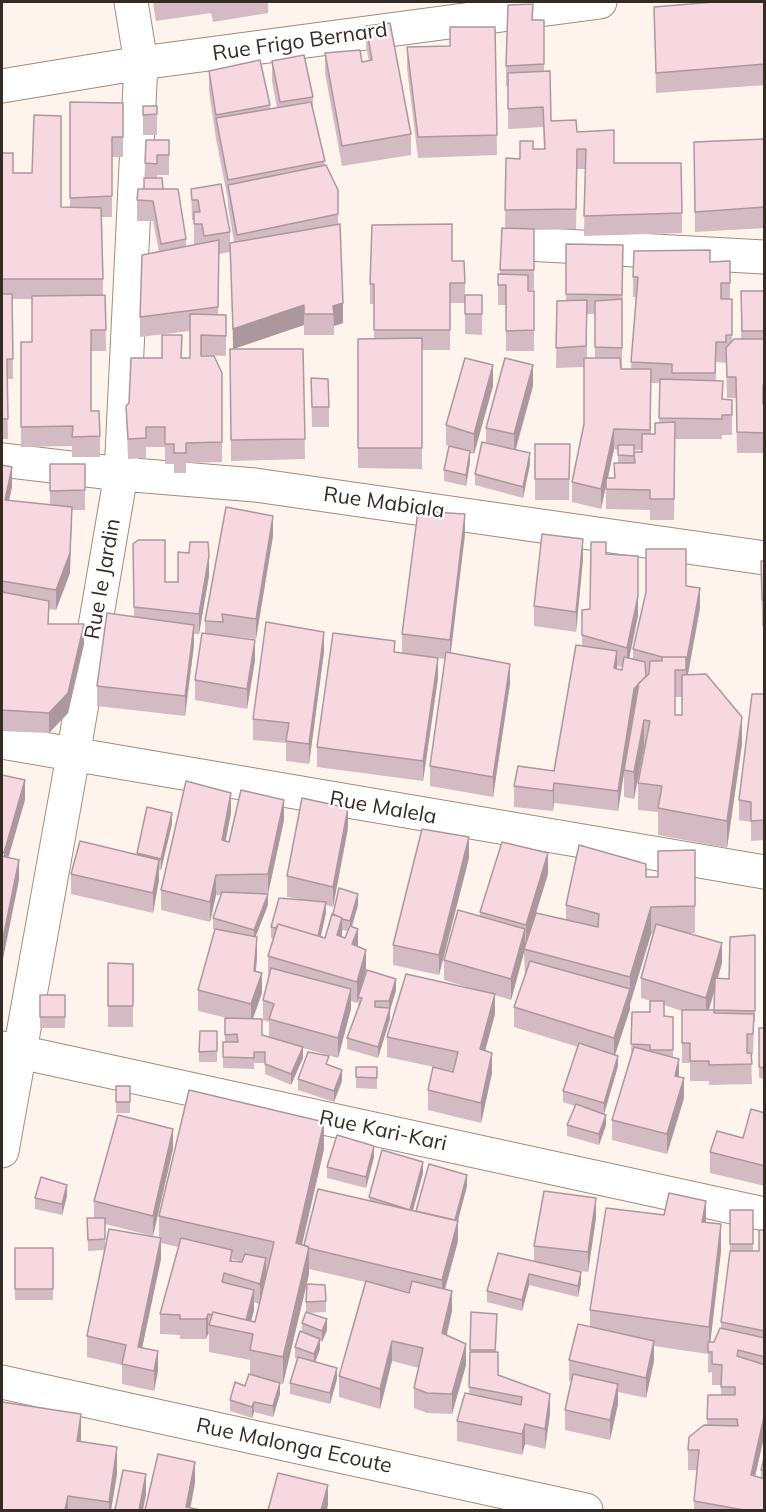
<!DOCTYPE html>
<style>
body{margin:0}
#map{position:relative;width:766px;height:1512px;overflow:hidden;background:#fef4ed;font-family:Mulish,sans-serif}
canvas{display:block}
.frame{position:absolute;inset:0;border:3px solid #342b24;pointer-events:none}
</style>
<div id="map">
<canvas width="766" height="1512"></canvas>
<div class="frame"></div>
</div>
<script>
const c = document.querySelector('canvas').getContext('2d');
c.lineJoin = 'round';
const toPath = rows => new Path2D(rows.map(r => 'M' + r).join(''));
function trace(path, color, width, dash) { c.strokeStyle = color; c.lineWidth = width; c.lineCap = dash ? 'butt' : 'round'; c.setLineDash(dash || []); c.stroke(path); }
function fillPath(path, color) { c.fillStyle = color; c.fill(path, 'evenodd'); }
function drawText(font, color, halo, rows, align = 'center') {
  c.font = font + ' Mulish,sans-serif'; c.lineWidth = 4.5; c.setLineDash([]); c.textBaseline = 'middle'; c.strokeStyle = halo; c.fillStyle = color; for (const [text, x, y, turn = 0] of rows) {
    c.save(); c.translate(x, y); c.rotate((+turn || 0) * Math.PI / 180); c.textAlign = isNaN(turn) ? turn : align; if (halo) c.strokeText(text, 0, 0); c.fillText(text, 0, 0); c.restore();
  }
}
const street = toPath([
 [2,86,141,63,600,2],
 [526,244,764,257],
 [2,460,121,474,255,485,764,558],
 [2,742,764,872],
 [2,1048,764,1214],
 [2,1151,73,756,121,474,141,63,131,2],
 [2,1382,586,1510]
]);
trace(street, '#a18c7a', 35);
trace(street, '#fff', 33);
fillPath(toPath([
 [153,2,268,2,268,13,213,22,211,13,156,21],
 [765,2,765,85,656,93,654,7],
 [533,20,544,20,544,72,551,121,577,132,614,163,682,213,682,233,584,236,585,169,577,169,576,229,534,230,534,290,528,290,528,291,534,291,534,351,506,351,506,305,498,305,498,274,500,274,502,228,505,228,506,158,520,159,533,149,544,149,543,127,508,129,508,86,506,86,506,66],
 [366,26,411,134,411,155,342,166,325,73,325,53,362,62,369,61,366,46],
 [495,27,497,155,418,158,407,68,407,47,450,46],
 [272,61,313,97,313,109,325,165,338,190,338,225,343,323,334,326,334,335,304,335,304,325,234,349,303,349,305,459,231,461,230,349,233,349,230,243,234,242,228,206,228,200,216,139,209,91,209,71,270,105,270,109,277,108,272,81],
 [70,102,123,103,123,157,112,157,112,217,102,217,103,295,105,295,106,351,91,351,91,411,100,436,100,457,72,457,72,446,21,447,21,342,32,342,32,299,12,299,13,379,7,379,8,439,2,439,2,153,13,173,61,207,70,207],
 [143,106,157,114,157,135,143,135],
 [765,139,765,228,695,232,694,142],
 [169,140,169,175,157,175,157,178,163,189,186,239,186,246,194,245,194,220,192,220,191,189,230,232,230,252,219,254,218,315,226,335,226,356,201,355,222,373,222,462,186,463,186,473,174,473,174,464,165,464,165,447,146,447,146,458,128,459,126,406,162,358,190,358,190,331,140,337,140,317,159,252,153,221,137,221,137,200,144,189,145,163],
 [566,244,623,245,622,368,621,369,631,369,636,297,633,297,633,277,710,262,730,283,730,299,732,299,732,341,741,339,741,291,765,291,765,453,737,453,736,398,727,398,726,363,716,362,716,380,723,399,732,400,732,435,722,435,722,439,675,439,674,520,650,520,650,510,606,509,606,485,601,509,572,502,572,482,584,424,584,367,556,368,557,301,566,301],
 [587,314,595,314,595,358,587,358],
 [651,383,660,383,659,423,655,434,651,434],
 [614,449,618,450,618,463,614,463,614,478,608,478],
 [634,450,642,450,642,452,634,456],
 [452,261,465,283,465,295,482,295,482,335,465,334,465,303,450,303,450,350,422,350,422,469,358,468,358,339,374,339,374,304,370,304,370,284],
 [311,378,329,407,329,427,312,427],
 [493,386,474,454,470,453,470,462,466,486,444,481,444,470,449,446,446,445,446,425],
 [533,386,516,450,530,464,523,498,475,485,475,474,486,443,486,428],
 [535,444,570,444,569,500,535,500],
 [50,464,85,464,85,510,72,510,70,573,56,610,49,609,49,624,84,644,68,713,49,733,2,731,2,465,12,487,9,501,50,505],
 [465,534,450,653,510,684,493,797,430,786,430,766,445,659,438,658,438,678,423,781,317,767,317,747,402,654,402,634],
 [273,536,256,639,223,635,255,660,247,709,195,700,195,680,205,633,205,621],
 [133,544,165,582,178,582,209,576,199,634,194,634,194,645,185,716,97,706,97,686,134,616],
 [606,554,638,616,629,658,633,659,633,649,686,586,700,608,688,675,742,744,727,848,658,835,658,812,638,810,638,783,645,747,644,747,634,799,624,797,624,774,618,811,554,803,553,811,514,807,514,786,554,771,582,645,582,610,590,609],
 [617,666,623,667,622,670,617,669],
 [675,697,682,697,682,715,675,715],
 [635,708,628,749,634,709],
 [583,559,576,632,534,626,534,606],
 [761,561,765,561,765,627,762,626],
 [324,652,309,764,286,761,286,743,253,740,253,719],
 [765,694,765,840,751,841,751,822,739,820,739,800],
 [231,813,225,841,229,842,284,820,268,894,268,905,255,937,257,957,256,971,262,993,253,1019,262,1035,269,1037,269,1022,263,1020,263,1000,269,977,268,976,268,956,273,939,271,938,271,927,299,899,287,897,287,876,348,828,333,907,326,905,326,913,320,937,325,938,332,914,358,905,352,927,358,946,366,970,360,991,396,990,390,1010,390,1019,378,1058,347,1049,347,1038,358,1007,358,997,357,1003,351,1001,351,1009,338,1058,303,1048,303,1058,291,1085,265,1074,265,1063,254,1063,254,1069,223,1068,223,1042,225,1042,225,1018,227,1018,198,1011,198,990,215,929,213,929,213,918,221,895,216,895,210,922,161,910,161,890],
 [342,930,347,931,345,938,342,937],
 [172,824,161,870,159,870,159,880,153,913,71,894,71,874,137,855,137,853],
 [695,850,695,933,691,933,722,963,718,978,729,979,755,935,755,1022,754,1022,753,1055,751,1055,752,1084,709,1085,709,1081,690,1081,690,1063,682,1063,682,1011,664,1005,664,1016,673,1017,673,1057,679,1077,684,1098,667,1154,612,1140,612,1120,631,1055,632,1012,650,1012,651,1001,641,998,641,978,653,934,651,934,630,1004,630,1003,630,1009,615,1054,618,1066,604,1114,606,1125,599,1145,567,1136,567,1125,575,1106,563,1102,563,1091,578,1047,514,1027,514,1007,525,977,524,952,511,1000,495,995,495,1014,485,1051,492,1073,481,1123,428,1110,428,1090,453,1071,387,1057,387,1037,474,989,444,980,444,960,480,916,480,912,548,874,536,913,566,920,566,905,646,877,658,877],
 [715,990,714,1010,709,1010],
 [469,858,439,975,393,965,393,945],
 [108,963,133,964,133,1027,108,1027],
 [40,995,65,995,65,1028,40,1028],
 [763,1011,765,1011,765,1022,763,1022],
 [759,1028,765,1028,765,1079,759,1078],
 [217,1031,217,1062,199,1062,199,1052],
 [329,1065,342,1081,334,1102,298,1090,298,1079],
 [356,1067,377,1067,377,1089,356,1088],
 [116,1086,130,1086,130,1113,116,1113],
 [765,1097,765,1112,763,1111,763,1100],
 [765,1113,765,1186,710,1173,710,1152,743,1138],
 [173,1149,153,1236,105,1224,105,1248,159,1238,159,1216,324,1149,302,1245,304,1245,369,1200,369,1197,423,1173,413,1211,416,1211,467,1186,458,1221,458,1241,445,1289,452,1311,447,1335,466,1365,452,1414,427,1413,414,1408,414,1388,419,1368,392,1361,380,1409,339,1397,339,1376,365,1282,309,1269,309,1274,283,1384,279,1383,280,1394,273,1417,254,1412,252,1418,230,1411,230,1400,245,1386,250,1374,250,1360,209,1352,209,1335,208,1334,206,1339,180,1339,180,1335,160,1334,160,1314,178,1247,161,1243,161,1259,142,1348,158,1371,154,1391,122,1384,122,1365,87,1357,87,1336,105,1250,88,1251,87,1218,94,1218,94,1201],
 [232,1259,243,1262,232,1261],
 [377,1285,409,1292,409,1293],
 [254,1302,259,1304,255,1322,251,1321,254,1310],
 [374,1157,366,1188,327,1178,327,1167],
 [67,1196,62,1215,35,1209,35,1198],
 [730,1210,753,1210,753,1251,759,1251,765,1230,765,1432,755,1476,761,1478,761,1470,765,1454,765,1510,694,1510,694,1501,697,1470,688,1470,688,1450,707,1425,708,1395,721,1395,721,1385,712,1385,712,1372,708,1373,708,1354,654,1346,654,1361,646,1398,618,1392,618,1404,610,1440,565,1430,565,1410,571,1381,569,1381,569,1360,590,1326,590,1310,706,1223,721,1251,710,1342,714,1342,721,1329,721,1322,730,1257],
 [596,1218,588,1272,572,1270,581,1283,578,1297,529,1285,522,1311,487,1302,487,1291,534,1261,534,1246],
 [15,1248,53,1248,53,1300,15,1300],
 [326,1301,326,1312,307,1313,327,1330,322,1342,320,1341,320,1349,315,1362,337,1379,330,1404,290,1394,290,1383,298,1359,295,1358,295,1347,302,1332,302,1323,306,1312,306,1302],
 [471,1312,497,1325,496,1352,498,1375,550,1414,545,1449,525,1444,522,1455,457,1441,457,1421,469,1394],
 [81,1441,117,1474,111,1510,2,1510]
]), '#d4bac2');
fillPath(toPath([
 [343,303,343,323,334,326,333,306],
 [304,305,304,325,233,349,233,329],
 [493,365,493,386,474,454,474,434],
 [533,365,533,386,514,454,514,434],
 [614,429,614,449,601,509,601,489],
 [470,451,470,462,466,486,466,475],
 [530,453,530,464,523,498,523,487],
 [12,467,12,487,5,520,5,500],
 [72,507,70,573,56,610,56,590],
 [465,514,465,534,450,660,450,640],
 [273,516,273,536,256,639,256,619],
 [583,539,583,559,576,632,576,612],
 [209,556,209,576,199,634,199,614],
 [700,588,700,608,686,684,686,664],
 [638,596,638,616,627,669,627,648],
 [84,624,84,644,68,713,49,733,49,713],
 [194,625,194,645,185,716,185,696],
 [324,632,324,652,309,764,309,744],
 [255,640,255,660,247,709,247,689],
 [617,651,617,671,614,668],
 [438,658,438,678,423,781,423,761],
 [510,664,510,684,493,797,493,777],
 [646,676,646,697,634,709,618,811,618,791,634,689],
 [742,717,742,744,727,848,727,821],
 [644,720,644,747,634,799,634,772],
 [25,780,25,800,4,873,4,853],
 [554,783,554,803,553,811,553,791],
 [231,793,231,813,222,860,222,840],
 [284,800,284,820,268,894,268,905,254,941,254,930,268,894,268,874],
 [348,808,348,828,333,907,333,887],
 [172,813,172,824,161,870,161,859],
 [469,837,469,858,439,975,439,955],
 [548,853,548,874,526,945,526,925],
 [19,860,19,880,2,964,2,943],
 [159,860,159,880,153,913,153,893],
 [216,875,216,895,210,922,210,902],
 [358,894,358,905,350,932,350,921],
 [326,902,326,913,318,949,318,938],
 [651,907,651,934,630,1004,630,977],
 [342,918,342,938,337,935],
 [358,929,358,949,352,944],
 [525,929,525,949,511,1000,511,979],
 [257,937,257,957,254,991,254,971],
 [722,943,722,963,706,1019,706,998],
 [366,950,366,970,357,1003,357,982],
 [262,973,262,993,251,1024,251,1004],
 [396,979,396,990,390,1010,390,1019,378,1058,378,1047,389,1010,389,1001],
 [351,989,351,1009,338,1058,338,1038],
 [630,989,630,1009,614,1058,614,1038],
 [495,994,495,1014,480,1070,480,1049],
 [303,1047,303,1058,291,1085,291,1074],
 [492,1053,492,1073,481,1123,481,1103],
 [618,1056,618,1066,604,1114,604,1103],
 [679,1059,679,1079,675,1076],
 [342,1070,342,1081,334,1102,334,1091],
 [684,1078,684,1098,667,1154,667,1134],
 [606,1115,606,1125,599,1145,599,1134],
 [324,1122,324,1149,296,1270,296,1243],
 [173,1129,173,1149,153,1236,153,1216],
 [374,1146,374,1157,366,1188,366,1177],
 [423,1162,423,1173,410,1221,410,1210],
 [467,1175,467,1186,454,1235,454,1224],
 [67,1185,67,1196,62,1215,62,1204],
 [596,1198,596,1218,588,1272,588,1252],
 [706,1201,706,1228,702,1222],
 [458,1221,458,1241,442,1300,442,1280],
 [721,1224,721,1251,709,1354,709,1327],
 [161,1238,161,1259,138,1367,138,1347],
 [309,1247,309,1274,283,1384,283,1357],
 [266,1258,266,1279,260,1304,260,1284],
 [581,1272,581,1283,578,1297,578,1286],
 [529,1274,529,1285,522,1311,522,1300],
 [254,1290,254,1310,248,1333,246,1323],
 [452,1291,452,1311,442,1353,442,1333],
 [208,1314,208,1334,206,1339,206,1319],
 [327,1319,327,1330,322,1342,322,1331],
 [320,1339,320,1349,314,1365,314,1354],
 [392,1341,392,1361,380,1409,380,1389],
 [654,1341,654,1361,646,1398,646,1378],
 [466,1344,466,1365,452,1414,452,1394],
 [158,1351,158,1371,154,1391,154,1371],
 [337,1368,337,1379,330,1404,330,1393],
 [280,1383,280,1394,273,1417,273,1406],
 [618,1384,618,1404,610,1440,610,1420],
 [550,1394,550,1414,545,1449,545,1429],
 [254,1402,254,1412,252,1418,252,1407],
 [765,1412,765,1432,751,1495,751,1475],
 [81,1414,81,1441,77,1441],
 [525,1424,525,1444,522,1455,522,1434],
 [117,1447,117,1474,111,1510,109,1510,109,1502],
 [195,1462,195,1483,190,1510,186,1507],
 [146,1474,146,1495,143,1510,139,1510],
 [328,1485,328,1505,327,1510,321,1510],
 [68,1496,68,1510,65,1510]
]), '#ad979e');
const building = toPath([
 [714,2,765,2,765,64,656,73,654,7,714,2],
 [533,4,532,20,544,20,544,64,506,66,508,5,533,4],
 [390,23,411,134,342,146,325,53,360,50,362,62,372,60,366,26,390,23],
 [450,27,495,27,497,135,418,137,407,47,450,46,450,27],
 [304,55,313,97,280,102,272,61,304,55],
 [260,60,270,105,216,115,209,71,260,60],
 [550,71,551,121,576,120,577,132,614,130,614,163,681,163,682,213,584,216,586,149,577,149,576,209,505,210,506,158,520,159,520,141,533,141,533,149,545,149,543,107,508,109,508,73,550,71],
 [70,102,123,103,123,137,112,137,112,196,70,198,70,102],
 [311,102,325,161,228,180,216,118,311,102],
 [143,106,157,106,157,114,143,115,143,106],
 [34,115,61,116,61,207,101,208,103,279,2,279,2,153,13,153,13,173,32,173,34,115],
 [765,139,765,207,695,212,694,142,765,139],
 [146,140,169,140,169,155,157,155,157,164,145,163,146,140],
 [326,165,338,190,338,214,237,235,228,185,326,165],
 [144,178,162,178,163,189,144,189,144,178],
 [221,184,230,232,204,236,202,224,194,224,194,212,200,212,198,200,192,200,191,189,221,184],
 [138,189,178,189,186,239,161,244,153,201,137,200,138,189],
 [340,224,343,303,333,306,334,314,304,314,304,305,233,329,230,243,340,224],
 [452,224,452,261,464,261,465,283,450,283,450,330,374,330,374,284,370,284,372,225,452,224],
 [502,228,534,229,534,270,500,270,502,228],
 [219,240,218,307,140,317,142,255,219,240],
 [566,244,623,245,622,295,566,294,566,244],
 [710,250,710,262,730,261,730,283,721,283,721,299,732,299,732,335,726,335,726,342,716,342,715,373,672,373,672,364,631,362,638,277,633,277,634,251,710,250],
 [498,274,528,275,528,291,534,291,534,330,506,331,506,285,498,285,498,274],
 [741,291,765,291,765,331,742,331,741,291],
 [2,294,12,294,13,359,7,359,8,419,2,419,2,294],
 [105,295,106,330,91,330,91,411,99,411,100,436,72,437,73,426,21,427,21,342,32,342,32,296,105,295],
 [465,295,482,295,482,314,465,314,465,295],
 [622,299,622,348,595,347,595,301,622,299],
 [587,300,586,346,556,348,557,301,587,300],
 [190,314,226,315,226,336,201,335,201,356,214,356,222,373,222,442,186,443,186,453,174,453,174,444,165,444,165,427,146,427,146,438,128,439,126,406,129,403,131,358,162,358,162,335,182,335,181,358,190,358,190,314],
 [422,338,422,448,358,448,358,339,422,338],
 [734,339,765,339,765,385,763,385,763,404,765,404,765,433,737,432,736,377,727,377,726,348,734,339],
 [230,349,303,349,305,439,231,440,230,349],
 [465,358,493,365,474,434,446,425,465,358],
 [505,358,533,365,514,434,486,428,505,358],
 [584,358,620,358,621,369,651,369,650,430,614,429,601,489,572,482,584,424,584,358],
 [311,378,328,379,329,407,312,407,311,378],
 [660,379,723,381,722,399,732,400,732,415,722,415,722,419,659,418,660,379],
 [675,422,674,499,650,499,650,490,606,489,606,478,615,478,614,463,635,463,634,452,642,452,642,434,655,434,655,423,675,422],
 [482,442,530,453,523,487,475,474,482,442],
 [535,444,570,444,569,479,535,479,535,444],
 [618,445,634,445,634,456,618,455,618,445],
 [449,446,470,451,466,475,444,470,449,446],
 [50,464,85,464,85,490,50,491,50,464],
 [2,465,12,467,5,500,72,507,70,553,56,590,2,581,2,465],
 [226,507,273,516,256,619,222,614,223,622,205,621,226,507],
 [418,511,465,514,450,640,402,634,418,511],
 [542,534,583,539,576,612,534,606,542,534],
 [138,540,165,540,165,582,178,582,178,552,189,553,190,542,208,542,209,556,199,614,134,607,133,544,138,540],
 [591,542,606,542,606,554,638,556,638,596,627,648,582,635,582,610,590,609,591,542],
 [646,549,686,549,686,586,700,588,686,664,686,657,662,657,633,649,646,592,646,549],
 [761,561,765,561,765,600,762,600,761,561],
 [2,592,49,601,48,624,84,624,68,693,49,713,2,710,2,592],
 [107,613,194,625,185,696,97,686,107,613],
 [266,622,324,632,309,744,286,741,289,723,253,719,266,622],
 [202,633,255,640,247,689,195,680,202,633],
 [333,633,395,641,394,652,438,658,423,761,317,747,333,633],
 [576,645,617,651,614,668,622,670,624,657,645,662,646,676,634,689,618,791,554,783,553,791,514,786,518,766,554,771,576,645],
 [446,652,510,664,493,777,430,766,446,652],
 [662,657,686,657,686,670,675,670,675,715,682,715,682,675,706,674,742,717,727,821,658,808,662,786,638,783,650,721,644,720,634,772,624,770,639,683,649,674,650,661,662,661,662,657],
 [752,694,765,694,765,820,751,821,751,802,739,800,752,694],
 [2,775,25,780,4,853,2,852,2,775],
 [186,781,231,793,222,840,229,842,241,790,284,800,268,874,216,875,210,902,161,890,186,781],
 [302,798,348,808,333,887,287,876,302,798],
 [147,807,172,813,161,859,137,853,147,807],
 [422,829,469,837,439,955,393,945,422,829],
 [80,841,159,860,153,893,71,874,80,841],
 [502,842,548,853,526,925,480,912,502,842],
 [579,845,646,864,646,877,658,877,658,851,695,850,695,906,651,907,630,977,524,949,536,913,598,927,599,914,566,905,579,845],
 [2,856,19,860,2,943,2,856],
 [339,888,358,894,350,921,342,919,342,918,333,914,339,888],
 [222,892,268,894,254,930,213,918,222,892],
 [279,898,326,902,318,936,278,924,276,928,271,927,279,898],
 [458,910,525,929,511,979,444,960,458,910],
 [332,914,342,918,337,935,345,938,350,926,358,929,352,944,366,950,357,982,268,956,278,924,325,938,332,914],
 [656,924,722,943,706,998,641,978,656,924],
 [215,929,257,937,254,971,262,973,251,1004,198,990,215,929],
 [755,935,755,1011,714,1010,715,978,729,979,730,937,755,935],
 [530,961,630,989,614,1038,514,1007,530,961],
 [108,963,133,964,133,1006,108,1006,108,963],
 [271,968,351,989,338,1038,269,1019,274,1004,263,1000,271,968],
 [367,970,396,979,389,1001,375,1001,375,1007,390,1008,378,1047,347,1038,362,998,358,997,367,970],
 [406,974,495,994,480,1049,492,1053,481,1103,428,1090,433,1067,453,1072,458,1052,387,1037,406,974],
 [40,995,65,995,65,1017,40,1017,40,995],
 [650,1001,664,1001,664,1016,673,1017,673,1050,650,1050,650,1045,631,1044,632,1012,650,1012,650,1001],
 [682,1010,714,1010,714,1013,754,1014,753,1034,747,1034,747,1053,751,1053,752,1064,709,1065,709,1061,690,1061,690,1043,682,1043,682,1010],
 [225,1018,262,1019,262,1035,303,1047,291,1074,265,1064,265,1052,254,1052,254,1058,223,1057,223,1042,238,1042,237,1034,225,1035,225,1018],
 [759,1028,765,1028,765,1068,759,1067,759,1028],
 [200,1031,217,1031,217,1051,199,1052,200,1031],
 [579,1043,618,1056,604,1103,563,1091,579,1043],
 [634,1047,679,1059,675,1076,684,1078,667,1134,612,1120,634,1047],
 [308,1052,329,1056,326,1064,342,1070,334,1091,298,1079,308,1052],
 [356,1067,377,1067,377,1078,356,1077,356,1067],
 [116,1086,130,1086,130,1102,116,1102,116,1086],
 [189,1090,324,1122,296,1243,309,1247,283,1357,250,1350,253,1334,209,1325,213,1312,255,1322,274,1242,159,1216,189,1090],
 [576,1104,606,1115,599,1134,567,1125,576,1104],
 [751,1109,765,1113,765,1166,710,1152,717,1131,743,1138,751,1109],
 [118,1115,173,1129,153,1216,94,1201,118,1115],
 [337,1135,374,1146,366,1177,327,1167,337,1135],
 [382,1150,423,1162,410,1210,369,1197,382,1150],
 [429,1164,467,1175,455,1220,416,1211,429,1164],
 [41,1177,67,1185,62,1204,35,1198,41,1177],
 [318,1189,458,1221,442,1280,308,1248,309,1247,304,1245,318,1189],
 [544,1191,596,1198,588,1252,534,1246,544,1191],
 [669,1193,706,1201,702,1222,721,1224,709,1327,590,1310,606,1208,664,1215,669,1193],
 [730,1210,753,1210,753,1244,730,1244,730,1210],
 [87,1218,105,1218,105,1239,88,1240,87,1218],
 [109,1229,161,1238,138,1347,158,1351,154,1371,122,1364,126,1345,87,1336,109,1229],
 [759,1230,765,1230,765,1331,721,1322,730,1251,759,1251,759,1230],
 [181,1238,232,1250,230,1261,242,1262,245,1254,266,1258,260,1284,224,1273,222,1282,254,1290,246,1320,213,1312,212,1315,208,1314,206,1319,180,1319,180,1315,160,1314,181,1238],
 [15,1248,53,1248,53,1289,15,1289,15,1248],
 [498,1253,581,1272,578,1286,529,1274,522,1300,487,1291,498,1253],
 [366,1281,409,1293,412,1281,452,1291,442,1333,466,1344,452,1394,427,1393,414,1388,423,1348,392,1341,380,1389,339,1376,366,1281],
 [307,1284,325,1285,326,1301,306,1302,307,1284],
 [306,1312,327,1319,322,1331,302,1323,306,1312],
 [471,1312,497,1314,495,1350,470,1350,471,1312],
 [578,1324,654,1341,646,1378,569,1360,578,1324],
 [720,1328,765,1338,765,1357,738,1350,737,1356,765,1365,765,1412,751,1475,765,1479,765,1510,744,1510,694,1501,699,1450,688,1450,689,1437,704,1425,738,1426,737,1419,707,1419,708,1395,735,1395,735,1387,721,1387,722,1365,712,1364,712,1352,708,1352,708,1342,714,1342,720,1328],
 [300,1331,320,1339,314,1354,295,1347,300,1331],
 [470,1352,498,1352,498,1375,550,1394,545,1429,525,1424,522,1434,457,1421,465,1393,521,1405,522,1397,469,1387,470,1352],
 [298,1357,337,1368,330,1393,290,1383,298,1357],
 [249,1374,280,1383,273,1406,254,1402,252,1407,230,1400,235,1382,245,1386,249,1374],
 [573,1374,618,1384,610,1420,565,1410,573,1374],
 [2,1402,81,1414,77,1441,117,1447,109,1502,68,1496,65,1510,2,1510,2,1402],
 [158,1454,195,1462,186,1507,201,1510,145,1510,158,1454],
 [765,1454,765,1470,761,1470,765,1454],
 [123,1470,146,1474,139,1510,115,1510,123,1470],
 [278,1473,328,1485,321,1510,268,1510,278,1473]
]);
fillPath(building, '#f7d8e1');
trace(building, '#ad979e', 1.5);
drawText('21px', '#342b24', '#fff', [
 ["Rue Frigo Bernard",300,42,-8],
 ["Rue Mabiala",384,503,8],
 ["Rue le Jardin",103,579,-80],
 ["Rue Malela",383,808,10],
 ["Rue Kari-Kari",383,1131,12],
 ["Rue Malonga Ecoute",294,1446,12]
]);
</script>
